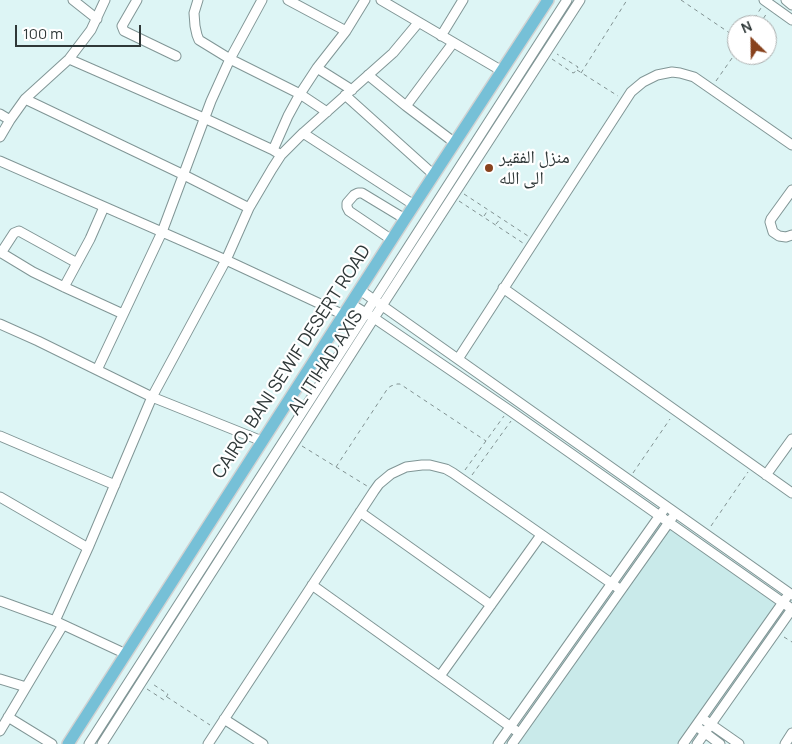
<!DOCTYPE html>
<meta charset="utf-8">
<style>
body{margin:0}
#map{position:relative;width:792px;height:744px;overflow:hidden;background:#ddf5f5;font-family:Manrope,sans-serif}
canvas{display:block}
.north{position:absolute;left:727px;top:15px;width:50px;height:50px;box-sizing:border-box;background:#fff;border:1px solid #acafaf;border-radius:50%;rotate:337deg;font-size:14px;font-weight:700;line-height:20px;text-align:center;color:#2f3838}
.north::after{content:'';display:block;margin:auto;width:18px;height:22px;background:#88421d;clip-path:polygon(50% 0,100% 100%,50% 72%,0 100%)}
.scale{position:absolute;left:15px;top:25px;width:126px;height:22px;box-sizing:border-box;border:2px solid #2f3838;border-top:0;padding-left:6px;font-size:15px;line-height:18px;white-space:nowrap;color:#2f3838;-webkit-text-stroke:4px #fff;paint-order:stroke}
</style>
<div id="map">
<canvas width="792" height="744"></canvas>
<div class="north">N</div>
<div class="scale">100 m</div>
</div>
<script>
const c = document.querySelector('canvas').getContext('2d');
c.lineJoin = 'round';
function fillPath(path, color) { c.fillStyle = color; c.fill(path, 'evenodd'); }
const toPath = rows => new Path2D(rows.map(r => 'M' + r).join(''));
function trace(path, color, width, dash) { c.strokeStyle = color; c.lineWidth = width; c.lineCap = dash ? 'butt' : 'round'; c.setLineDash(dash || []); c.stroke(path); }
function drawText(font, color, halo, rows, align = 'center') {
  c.font = font + ' Manrope,"Noto Naskh Arabic",sans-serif'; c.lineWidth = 4.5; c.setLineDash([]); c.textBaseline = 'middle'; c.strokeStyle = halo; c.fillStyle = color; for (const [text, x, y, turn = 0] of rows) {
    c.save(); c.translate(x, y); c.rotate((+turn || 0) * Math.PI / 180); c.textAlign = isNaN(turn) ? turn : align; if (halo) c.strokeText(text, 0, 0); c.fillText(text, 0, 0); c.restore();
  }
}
fillPath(toPath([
 [667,515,791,602,690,744,505,744]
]), '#c9eaea');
const minor = toPath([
 [73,0,97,19],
 [137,0,122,26,124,31,176,56],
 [198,0,194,13,195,26,197,35,199,40,230,59,300,94,327,112],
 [288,0,346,31],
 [381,0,502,71],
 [764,0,792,20],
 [786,0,792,5],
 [441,36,463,0],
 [69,59,204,118,273,150,281,155],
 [317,68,352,90],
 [368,75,406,106,455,143],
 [345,95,434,175],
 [25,99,184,175,249,208],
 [406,106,453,43],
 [0,114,10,120],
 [303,133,414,205],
 [0,137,10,120,25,99,69,59,91,30,105,0],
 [273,150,288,116,300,94,317,68,346,31,365,0],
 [0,161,226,260,344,315],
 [792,190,771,219,770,222,773,232,779,236,786,237,792,235],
 [392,240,349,211,347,207,347,203,354,195,358,193,362,193,405,219],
 [0,252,33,272,64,287,123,314],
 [1,253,14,233,19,231,77,263],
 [64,287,90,239,104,207],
 [503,288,792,493],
 [360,290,792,595],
 [351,304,374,318,509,410,792,609],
 [0,324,38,341,152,397,262,441],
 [458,359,631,92,643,82,657,75,672,72,680,73,694,77,792,145],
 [97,370,162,232,211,101,230,59,262,0],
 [0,436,115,485],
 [766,475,792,439],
 [0,497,88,548],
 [360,512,491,605],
 [312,585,515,730],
 [0,601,55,621,126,654],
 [55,621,88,548,152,397,226,260,249,208,272,169,281,155,303,133,393,53,418,23],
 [440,676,541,535],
 [0,679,26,687],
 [8,717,52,744],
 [224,719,263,744],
 [706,721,739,744],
 [700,729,720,744],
 [0,731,63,625],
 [89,744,567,0],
 [102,744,374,318,580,0],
 [208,744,374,491,379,484,391,474,406,467,422,465,430,465,446,469,453,473,621,590],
 [498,744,663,511],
 [512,744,672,518],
 [683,744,786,598],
 [697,744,792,609],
 [785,744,792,733]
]);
const major = toPath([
 [68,744,405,219,548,0]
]);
trace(minor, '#819696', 11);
trace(major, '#d1d3d3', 14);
trace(toPath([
 [681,0,737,38],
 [750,25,761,8],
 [759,25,767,13],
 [552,59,573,73,575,72,578,67,557,54],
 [577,70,618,96],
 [581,73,627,0],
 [716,81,737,51],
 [464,194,528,236],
 [459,201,523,243],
 [484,216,488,210],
 [496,224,501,218],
 [302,446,367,486],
 [336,467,388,388,391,386,397,384,400,384,486,441],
 [465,470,504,416],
 [633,473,670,419],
 [472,475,511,421],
 [711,526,748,472],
 [784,637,792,642],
 [147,689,164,700,165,699,168,694,151,683],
 [167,697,210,725]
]), '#819191', 1, [4, 4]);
trace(minor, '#fff', 9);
trace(major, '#76c0d7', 11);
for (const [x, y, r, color] of [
 [489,168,5,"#88421d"]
]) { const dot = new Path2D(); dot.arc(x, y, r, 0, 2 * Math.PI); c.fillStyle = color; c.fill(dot); trace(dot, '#fff', 2); }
drawText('18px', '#2f3838', '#fff', [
 ["منزل الفقير",499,158],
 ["الى الله",499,179]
], 'left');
drawText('18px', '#2f3838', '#fff', [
 ["CAIRO, BANI SEWIF DESERT ROAD",292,362,-57],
 ["AL ITIHAD AXIS",326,363,-57]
]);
</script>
